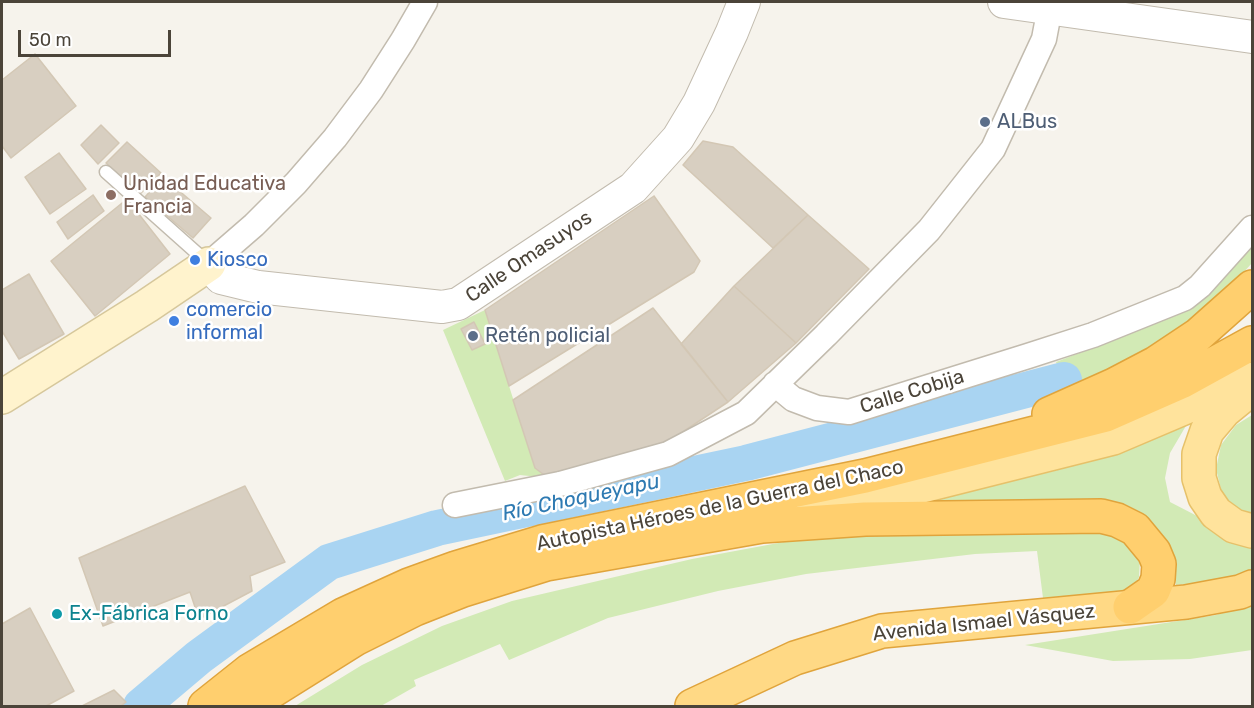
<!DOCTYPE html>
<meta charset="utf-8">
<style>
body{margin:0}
#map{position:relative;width:1254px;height:708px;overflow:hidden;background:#f6f3ec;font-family:Rubik,sans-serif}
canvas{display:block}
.frame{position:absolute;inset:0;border:3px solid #4b4439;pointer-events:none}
.scale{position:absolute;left:18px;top:30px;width:153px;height:27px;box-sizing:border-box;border:3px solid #4b4439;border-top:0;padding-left:8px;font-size:18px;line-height:21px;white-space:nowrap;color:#4b4439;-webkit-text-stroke:4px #fff;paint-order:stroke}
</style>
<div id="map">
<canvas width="1254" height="708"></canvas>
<div class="frame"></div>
<div class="scale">50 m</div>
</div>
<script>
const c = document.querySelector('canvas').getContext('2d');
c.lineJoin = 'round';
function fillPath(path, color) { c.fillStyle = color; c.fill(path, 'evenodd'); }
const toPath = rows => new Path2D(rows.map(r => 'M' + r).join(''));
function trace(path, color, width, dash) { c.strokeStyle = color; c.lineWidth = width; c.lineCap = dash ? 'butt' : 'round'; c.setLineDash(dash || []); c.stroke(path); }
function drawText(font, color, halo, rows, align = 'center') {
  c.font = font + ' Rubik,sans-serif'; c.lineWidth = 5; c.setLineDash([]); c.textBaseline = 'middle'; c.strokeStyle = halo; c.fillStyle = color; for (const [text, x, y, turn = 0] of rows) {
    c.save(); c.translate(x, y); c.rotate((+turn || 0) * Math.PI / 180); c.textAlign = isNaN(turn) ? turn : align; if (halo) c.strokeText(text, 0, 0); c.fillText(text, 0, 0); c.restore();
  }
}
fillPath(toPath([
 [1252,243,1252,263,1212,307,1171,340,1068,396,1056,362,1177,315,1197,303],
 [485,310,535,468,548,478,520,475,505,481,443,330],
 [1252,415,1252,521,1239,517,1222,493,1216,469,1221,445,1236,425],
 [1190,419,1170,453,1165,478,1170,502,1201,518,1229,541,1252,547,1252,573,1210,582,1176,585,1173,570,1152,530,893,506,1050,472,1112,455],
 [1090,528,1122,539,1140,559,1139,577,1134,587,1125,593,1119,592,1043,598,1037,551,975,554,806,574,718,591,608,618,509,660,500,644,414,680,416,686,381,706,295,706,362,665,442,626,512,601,692,559,832,533],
 [1252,601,1252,650,1190,659,1113,661,1025,645,1216,615]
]), '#d2eab5');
trace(toPath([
 [141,706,199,657,329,562,437,528,746,463,1064,380]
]), '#a9d4f2', 36);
const building = toPath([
 [35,54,76,106,11,158,2,146,2,80,35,54],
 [101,125,119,143,98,164,81,145,101,125],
 [703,141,733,147,808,215,773,248,683,165,703,141],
 [127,142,161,173,140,194,106,163,127,142],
 [59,153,86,189,50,214,25,177,59,153],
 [163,177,211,218,193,238,145,197,163,177],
 [93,195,104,211,68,239,57,222,93,195],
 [654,196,700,261,694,272,509,386,485,310,654,196],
 [127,199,170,254,95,316,51,261,127,199],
 [808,215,869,269,796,343,734,286,808,215],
 [29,274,64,334,19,359,2,331,2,290,29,274],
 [734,286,796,343,728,402,681,344,734,286],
 [653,308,728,402,660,447,548,478,535,468,513,400,653,308],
 [474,322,485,344,472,350,461,329,474,322],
 [245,486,285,562,250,576,252,591,199,619,190,592,103,626,79,558,245,486],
 [30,608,74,691,46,706,2,706,2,624,30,608],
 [114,690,126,702,121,706,82,706,114,690]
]);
fillPath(building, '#d8cfc1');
trace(building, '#d3c7b4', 1.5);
const service = toPath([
 [106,172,208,263]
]);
const minor = toPath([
 [209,264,254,225,296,183,335,138,371,90,403,40,425,2],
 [775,384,793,399,817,408,849,412,1028,356,1093,335,1185,298,1200,286,1252,228],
 [455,505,560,484,668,454,746,413,826,335,929,230,993,149,1044,39,1051,2]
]);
const tertiary = toPath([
 [1004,2,1252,37],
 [209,264,221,278,258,287,442,307,458,304,633,188,678,138,699,103,732,32,744,2]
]);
const secondary = toPath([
 [2,397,147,306,209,264]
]);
const primary = toPath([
 [1251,389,1224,411,1207,431,1199,454,1199,478,1205,497,1216,513,1234,526,1252,531],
 [811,514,1113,438,1252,379]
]);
const trunk = toPath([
 [692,706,795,658,882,631,1186,602,1240,592,1252,587]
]);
const motorway = toPath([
 [1049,414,1114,385,1156,363,1198,335,1252,287],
 [205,706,249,671,343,615,409,585,456,568,542,542,865,476,1106,415,1181,382,1252,343],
 [248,706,355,639,415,609,463,590,546,564,762,526,865,519,1101,516,1117,520,1135,529,1154,552,1159,564,1158,579,1153,591,1130,607]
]);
trace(service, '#c2bbae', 15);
trace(minor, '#c2bbae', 27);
trace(tertiary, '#c2bbae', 34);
trace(secondary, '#d6c79b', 36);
trace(primary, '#e6c16a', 36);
trace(trunk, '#e0a43c', 36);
trace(motorway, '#e0a43c', 36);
trace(service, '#fff', 12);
trace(minor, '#fff', 24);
trace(tertiary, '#fff', 32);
trace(secondary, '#fff3cd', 33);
trace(primary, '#ffe39c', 33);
trace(trunk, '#ffd985', 33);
trace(motorway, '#ffcf6e', 33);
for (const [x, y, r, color] of [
 [985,122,6,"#5c6f8a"],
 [111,195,6,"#8d6e63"],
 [195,260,6,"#3f7fe0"],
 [174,321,6,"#3f7fe0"],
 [473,336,6,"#5c6f8a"],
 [57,614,6,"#0f9aa8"]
]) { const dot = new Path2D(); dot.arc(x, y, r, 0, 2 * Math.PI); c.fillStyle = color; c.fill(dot); trace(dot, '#fff', 2); }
drawText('20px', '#4e5e75', '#fff', [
 ["ALBus",997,122],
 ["Retén policial",485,336]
], 'left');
drawText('20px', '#785e54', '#fff', [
 ["Unidad Educativa",123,184],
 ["Francia",123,207]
], 'left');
drawText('20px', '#4b4439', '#fff', [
 ["Calle Omasuyos",529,257,-34],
 ["Calle Cobija",912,392,-17],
 ["Autopista Héroes de la Guerra del Chaco",720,506,-12],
 ["Avenida Ismael Vásquez",984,623,-6]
]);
drawText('20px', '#366cbe', '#fff', [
 ["Kiosco",207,260],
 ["comercio",186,310],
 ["informal",186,333]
], 'left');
drawText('20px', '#0d838f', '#fff', [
 ["Ex-Fábrica Forno",69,614]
], 'left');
drawText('italic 21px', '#2e7ab2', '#fff', [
 ["Río Choqueyapu",581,498,-12]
]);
</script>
